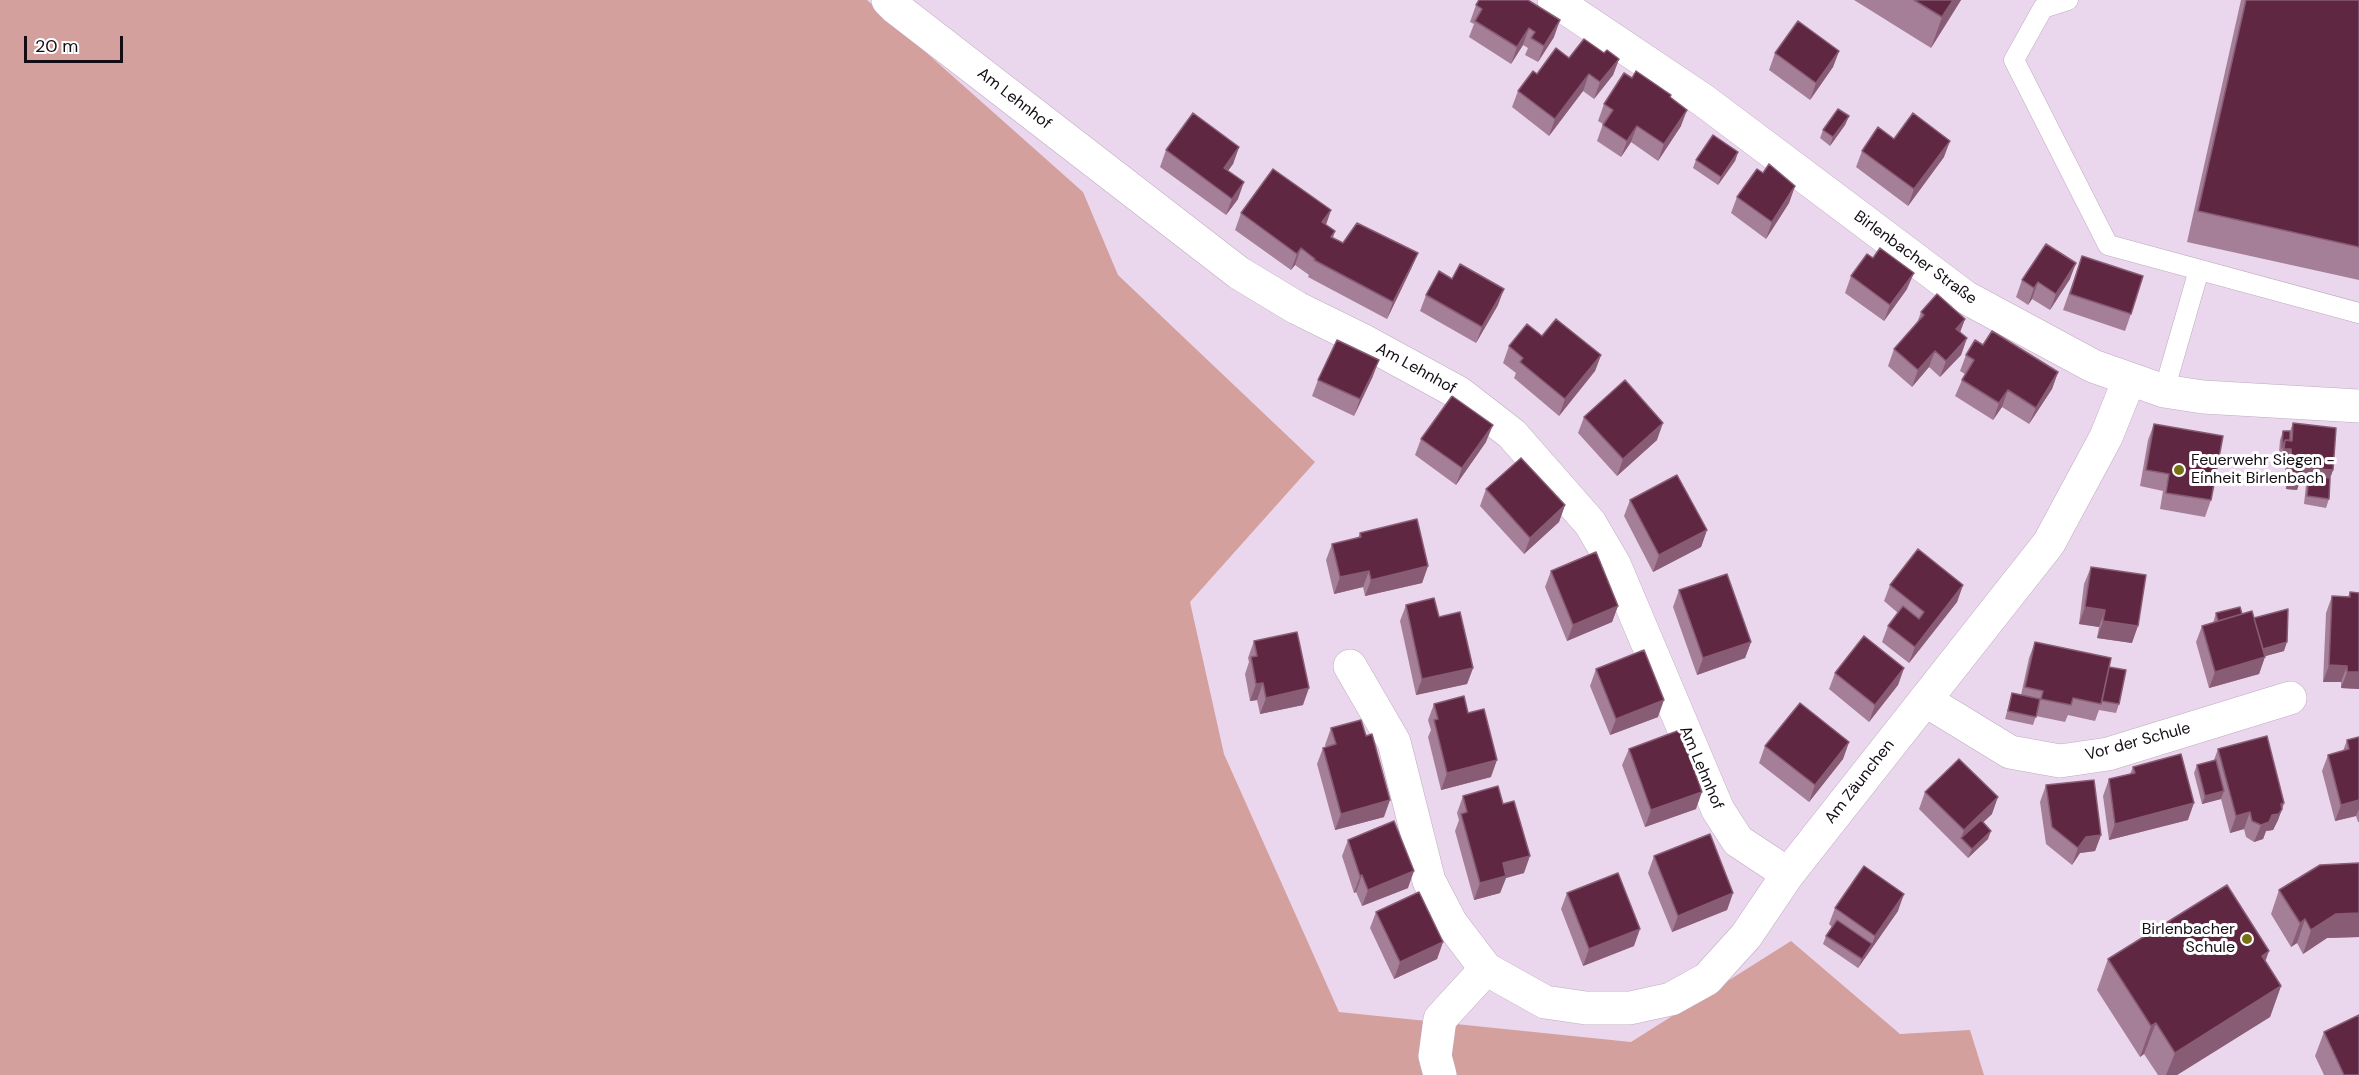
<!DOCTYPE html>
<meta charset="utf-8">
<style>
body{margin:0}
#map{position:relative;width:2359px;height:1075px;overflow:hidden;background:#ebd7ed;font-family:"DM Sans",sans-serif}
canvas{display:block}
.scale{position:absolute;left:24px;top:36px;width:99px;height:27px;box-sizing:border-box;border:3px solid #140d15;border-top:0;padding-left:8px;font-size:18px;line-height:21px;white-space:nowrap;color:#140d15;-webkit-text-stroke:4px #fff;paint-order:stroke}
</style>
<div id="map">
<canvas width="2359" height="1075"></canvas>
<div class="scale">20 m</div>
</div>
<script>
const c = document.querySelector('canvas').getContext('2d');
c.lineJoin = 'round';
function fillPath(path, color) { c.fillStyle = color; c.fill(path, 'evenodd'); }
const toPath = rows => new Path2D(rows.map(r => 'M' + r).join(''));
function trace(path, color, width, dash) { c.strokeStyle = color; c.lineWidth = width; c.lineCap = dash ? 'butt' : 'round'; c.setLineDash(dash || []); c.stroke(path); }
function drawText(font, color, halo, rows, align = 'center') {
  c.font = font + ' "DM Sans",sans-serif'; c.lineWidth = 6; c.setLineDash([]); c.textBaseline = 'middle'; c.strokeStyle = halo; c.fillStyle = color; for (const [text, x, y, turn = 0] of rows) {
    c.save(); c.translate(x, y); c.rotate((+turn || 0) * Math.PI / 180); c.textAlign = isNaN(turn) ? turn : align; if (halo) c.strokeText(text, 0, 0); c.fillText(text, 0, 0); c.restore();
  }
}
fillPath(toPath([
 [0,0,867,0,1083,192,1118,275,1315,462,1190,602,1224,754,1339,1012,1631,1042,1791,941,1900,1034,1970,1030,1984,1075,0,1075]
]), '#d3a09e');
const service = toPath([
 [2068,0,2043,8,2014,60,2108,245,2359,313],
 [2164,391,2199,270]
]);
const minor = toPath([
 [888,0,896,8,1239,273,1297,308,1362,340,1459,393,1512,434,1590,523,1614,564,1718,810,1738,841,1788,874],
 [1554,0,1703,100,1965,297,2093,366,2164,391,2203,397,2359,406],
 [1350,666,1394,742,1429,881,1451,923,1486,969],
 [1925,700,2010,752,2060,761,2108,754,2290,698],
 [1440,1075,1435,1056,1440,1019,1486,969,1545,1002,1586,1008,1630,1008,1671,999,1707,979,1746,936,1788,874,2049,543,2106,437,2129,380]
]);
trace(service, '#beaabf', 21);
trace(minor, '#beaabf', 34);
trace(service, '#fff', 20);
trace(minor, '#fff', 33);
fillPath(toPath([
 [1854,0,1961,0,1931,48],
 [2241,0,2359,0,2359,280,2187,242],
 [1476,5,1554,37,1538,62,1525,55,1528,48,1523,45,1511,64,1469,37,1474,24,1470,22],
 [1839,51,1833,67,1810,100,1769,70,1775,53],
 [1604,53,1619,59,1613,75,1594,99,1583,91,1549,136,1512,107,1518,91,1537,74,1569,58],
 [1632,78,1670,98,1681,126,1658,161,1631,142,1621,157,1597,141,1603,124,1598,121,1604,104],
 [1849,116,1845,125,1830,146,1820,138,1823,130],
 [1894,139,1944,157,1908,206,1856,167,1862,151],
 [1239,147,1233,164,1228,171,1238,199,1226,215,1160,167,1166,150],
 [1738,152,1735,161,1718,185,1693,168,1696,160],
 [1763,173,1795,186,1789,203,1766,239,1731,213,1737,197],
 [1331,210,1326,225,1335,231,1333,238,1343,243,1418,253,1411,269,1387,319,1308,277,1309,275,1295,265,1291,270,1235,230,1241,213],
 [2082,256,2131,314,2125,331,2063,310],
 [1851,276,1907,289,1884,321,1845,293],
 [2070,279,2050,310,2032,299,2028,305,2016,297,2022,280],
 [1426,295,1498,305,1476,343,1420,311],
 [1921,312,1965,319,1960,332,1967,338,1961,355,1940,377,1929,367,1912,387,1888,366,1894,349,1917,323],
 [1542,336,1601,355,1595,371,1559,416,1514,378,1516,373,1503,363,1509,346],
 [1983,345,2058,372,2052,389,2029,424,2002,407,1993,420,1955,396,1962,380,1965,374,1960,371,1966,355],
 [1373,376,1354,416,1312,396,1318,380],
 [1584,417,1657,440,1617,476,1578,433],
 [2293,423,2333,470,2330,478,2329,499,2326,508,2304,504,2306,485,2299,484,2297,490,2286,489,2285,465,2278,465,2280,440,2283,431,2290,431],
 [2154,424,2211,500,2205,517,2160,509,2163,491,2140,486,2148,440],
 [1421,439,1486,442,1456,485,1415,455],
 [1486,489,1565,505,1559,522,1524,554,1480,506],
 [1630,500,1707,530,1701,547,1653,572,1624,516],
 [1360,533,1428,566,1422,583,1365,596,1363,587,1334,594,1326,560,1332,544,1358,538],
 [2091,567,2132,643,2097,638,2099,627,2079,624,2084,584],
 [1551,571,1618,606,1612,622,1567,641,1545,587],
 [1890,585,1963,585,1957,602,1909,663,1882,642,1888,626,1898,613,1884,601],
 [1679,590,1751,642,1745,658,1697,675,1673,607],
 [2350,592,2359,689,2341,688,2341,682,2323,682,2326,613,2332,596,2348,597],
 [1406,605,1439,617,1473,668,1467,684,1416,695,1400,621],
 [2216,613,2242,614,2254,618,2284,651,2265,656,2259,674,2209,688,2196,642,2202,626,2213,623],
 [1254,641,1303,705,1260,714,1257,700,1250,701,1245,674,1249,662,1248,658],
 [2035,642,2109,667,2119,704,2116,713,2099,710,2095,721,2068,715,2065,722,2036,716,2033,725,2005,719,2012,693,2021,695,2029,658],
 [1904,668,1898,685,1869,722,1829,689,1835,673],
 [1596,669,1658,717,1610,735,1590,686],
 [1434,704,1491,777,1441,790,1428,737,1431,730,1428,720],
 [1331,728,1384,817,1335,830,1317,764,1323,748,1326,747,1325,745],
 [2359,737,2359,822,2358,822,2356,816,2335,821,2322,771,2328,755,2343,751,2347,740],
 [1849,742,1843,759,1809,802,1759,763,1765,746],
 [1629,749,1696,809,1645,827,1622,765],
 [2218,749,2284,803,2278,820,2273,830,2266,831,2263,839,2254,842,2246,837,2244,829,2230,833,2221,799,2202,804,2194,773,2197,765,2214,760],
 [2133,767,2188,820,2109,840,2103,796,2109,779,2130,774],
 [2046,785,2101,835,2095,851,2080,853,2072,865,2046,844,2040,802],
 [1925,792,1992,814,1983,822,1988,839,1968,858,1919,809],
 [1463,796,1524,873,1506,878,1500,893,1474,900,1455,831,1459,820,1457,813],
 [1348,840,1408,888,1362,906,1356,892,1354,893,1342,856],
 [1654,856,1733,893,1727,910,1672,932,1648,873],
 [2359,863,2359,937,2327,938,2303,954,2297,943,2291,947,2271,914,2279,890],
 [1567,893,1634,946,1583,966,1561,909],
 [1835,908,1898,911,1858,968,1823,944,1826,936,1832,927,1829,924],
 [1376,912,1443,942,1437,959,1394,979,1370,928],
 [2108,959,2265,961,2281,986,2270,1017,2177,1075,2158,1075,2144,1054,2140,1057,2097,990],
 [2324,1032,2359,1075,2324,1075,2315,1056]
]), '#a57f98');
fillPath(toPath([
 [1953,0,1961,0,1931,48,1942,17],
 [1560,20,1554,37,1538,62,1544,46],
 [1529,28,1523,45,1511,64,1517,47],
 [1839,51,1833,67,1810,100,1816,83],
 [1619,59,1613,75,1594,99,1600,82],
 [1589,74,1583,91,1549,136,1555,119],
 [1687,110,1681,126,1658,161,1664,144],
 [1849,116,1845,125,1830,146,1833,137],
 [1637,126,1631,142,1621,157,1627,141],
 [1950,141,1944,157,1908,206,1914,189],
 [1239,147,1233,164,1218,184,1224,168],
 [1738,152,1735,161,1718,185,1721,177],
 [1244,182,1238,199,1226,215,1232,199],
 [1795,186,1789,203,1766,239,1772,222],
 [1331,210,1325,227,1322,222],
 [1301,248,1295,265,1291,270,1297,254],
 [1418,253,1411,269,1387,319,1393,302],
 [2076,263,2070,279,2050,310,2056,294],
 [1914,273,1907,289,1884,321,1890,305],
 [2038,282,2032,299,2028,305,2034,288],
 [1504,289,1498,305,1476,343,1482,327],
 [1965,319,1959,335,1956,329],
 [1967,338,1961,355,1940,377,1946,361],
 [1935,351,1929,367,1912,387,1918,370],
 [1601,355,1595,371,1559,416,1565,399],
 [1379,360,1373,376,1354,416,1360,399],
 [2058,372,2052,389,2029,424,2036,408],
 [2008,390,2002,407,1993,420,1999,403],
 [1663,423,1657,440,1617,476,1623,459],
 [1493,425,1486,442,1456,485,1462,468],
 [2284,448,2291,449,2285,465,2278,465],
 [2303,468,2333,470,2327,487,2309,476,2306,485,2299,484,2297,490,2286,489,2292,472],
 [1565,505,1559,522,1524,554,1530,538],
 [1707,530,1701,547,1653,572,1659,555],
 [1428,566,1422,583,1365,596,1371,580],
 [1369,571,1363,587,1334,594,1340,577],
 [1963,585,1957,602,1909,663,1915,647],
 [1618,606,1612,622,1567,641,1573,625],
 [2085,607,2105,610,2099,627,2079,624],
 [2103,621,2138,626,2132,643,2097,638],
 [1751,642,1745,658,1697,675,1703,658],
 [2287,642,2284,651,2255,659,2258,651],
 [2265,657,2259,674,2209,688,2215,672],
 [2329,665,2347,666,2341,682,2323,682],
 [1473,668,1467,684,1416,695,1422,679],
 [1904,668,1898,685,1869,722,1875,705],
 [2347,672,2359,672,2359,689,2341,688],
 [1263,683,1257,700,1250,701,1256,684],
 [1309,688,1303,705,1260,714,1266,698],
 [1664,700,1658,717,1610,735,1616,719],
 [1849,742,1843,759,1809,802,1815,785],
 [1497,760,1491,777,1441,790,1447,773],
 [2224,791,2221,799,2202,804,2205,796],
 [1702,792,1696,809,1645,827,1651,810],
 [1998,797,1992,814,1964,841,1961,838,1964,830],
 [1390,800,1384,817,1335,830,1341,814],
 [2359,800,2359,809,2356,816,2335,821,2341,805],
 [2194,803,2188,820,2109,840,2115,824],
 [2284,803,2278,820,2273,830,2266,831,2263,839,2254,842,2261,825,2272,815,2281,804],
 [2250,812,2244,829,2230,833,2236,816],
 [1991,831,1988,839,1968,858,1972,849],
 [2101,835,2095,851,2080,853,2072,865,2078,848,2086,837],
 [1530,856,1524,873,1506,878,1500,893,1474,900,1480,883,1503,863],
 [1414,871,1408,888,1362,906,1368,890],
 [1362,875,1356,892,1354,893,1360,876],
 [1733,893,1727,910,1672,932,1678,916],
 [1904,894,1898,911,1858,968,1862,959,1872,944,1875,936],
 [2359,913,2359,937,2327,938,2303,954,2311,930,2336,914],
 [2305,919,2297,943,2291,947,2300,923],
 [1640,929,1634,946,1583,966,1589,949],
 [1443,942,1437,959,1394,979,1400,962],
 [2269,951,2258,982,2262,956],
 [2281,986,2270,1017,2177,1075,2166,1075,2175,1053],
 [2156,1023,2144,1054,2140,1057,2151,1026]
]), '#895c75');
const building = toPath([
 [1479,0,1528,0,1560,20,1544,46,1531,38,1535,32,1529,28,1517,47,1475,21,1482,9,1476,5,1479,0],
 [1914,0,1953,0,1942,17,1914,0],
 [2246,0,2359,0,2359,247,2198,211,2246,0],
 [1798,21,1839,51,1816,83,1775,53,1798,21],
 [1584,39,1604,53,1607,50,1619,59,1600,82,1589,74,1555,119,1518,91,1533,71,1537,74,1556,48,1569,58,1584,39],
 [1636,71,1671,95,1670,97,1687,110,1664,144,1637,126,1627,141,1603,125,1613,110,1604,104,1624,73,1632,78,1636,71],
 [1838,109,1849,116,1833,137,1823,130,1838,109],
 [1193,113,1239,147,1224,168,1244,182,1232,199,1166,150,1193,113],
 [1913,113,1950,141,1914,189,1862,151,1878,127,1894,139,1913,113],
 [1713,135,1738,152,1721,177,1696,160,1713,135],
 [1769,164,1795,186,1772,222,1737,197,1757,169,1763,173,1769,164],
 [1273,169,1331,210,1322,222,1335,231,1331,237,1343,243,1357,223,1418,253,1393,302,1314,260,1315,259,1301,248,1297,254,1241,213,1273,169],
 [2046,244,2076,263,2056,294,2038,282,2034,288,2022,280,2046,244],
 [1880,248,1914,273,1890,305,1851,276,1867,254,1873,258,1880,248],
 [2082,256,2143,276,2131,314,2070,294,2082,256],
 [1460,264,1504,289,1482,327,1426,295,1439,271,1452,279,1460,264],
 [1937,294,1965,319,1956,329,1967,338,1946,361,1935,351,1918,370,1894,349,1924,315,1921,312,1937,294],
 [1556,319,1601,355,1565,399,1520,362,1523,358,1509,346,1527,324,1542,336,1556,319],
 [1992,331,2058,372,2036,408,2008,390,1999,403,1962,380,1974,360,1966,355,1975,340,1983,345,1992,331],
 [1337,340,1379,360,1360,399,1318,380,1337,340],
 [1625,380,1663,423,1623,459,1584,417,1625,380],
 [1452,396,1493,425,1462,468,1421,439,1452,396],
 [2293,423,2336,428,2333,470,2303,468,2303,473,2292,472,2291,449,2284,449,2285,440,2292,441,2293,423],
 [2154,424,2223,436,2211,500,2166,493,2169,474,2146,470,2154,424],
 [2283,431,2290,431,2290,440,2285,440,2282,448,2283,431],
 [1521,458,1565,505,1530,538,1486,489,1521,458],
 [1677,475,1707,530,1659,555,1630,500,1677,475],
 [2309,476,2330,478,2329,499,2307,496,2309,476],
 [1417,519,1428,566,1371,580,1369,571,1340,577,1332,544,1361,537,1360,533,1417,519],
 [1918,549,1963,585,1915,647,1888,626,1903,606,1919,619,1924,612,1890,585,1918,549],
 [1596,552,1618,606,1573,625,1551,571,1596,552],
 [2091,567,2146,575,2138,626,2103,621,2105,610,2085,607,2091,567],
 [1727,574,1751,642,1703,658,1679,590,1727,574],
 [2350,592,2359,593,2359,672,2347,672,2347,666,2329,665,2332,596,2350,597,2350,592],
 [1434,598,1439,617,1460,612,1473,668,1422,679,1406,605,1434,598],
 [2240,607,2242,614,2218,621,2216,613,2240,607],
 [2288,609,2287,642,2263,649,2254,618,2288,609],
 [2252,611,2265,657,2215,672,2202,626,2252,611],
 [1297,632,1309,688,1266,698,1263,683,1256,684,1251,657,1257,656,1254,641,1297,632],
 [1864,636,1904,668,1875,705,1835,673,1864,636],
 [2035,642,2111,658,2101,704,2073,698,2071,705,2041,699,2043,691,2025,687,2035,642],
 [1644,650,1664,700,1616,719,1596,669,1644,650],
 [2109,667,2126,670,2119,704,2102,701,2109,667],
 [2012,693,2040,699,2036,717,2008,711,2012,693],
 [1464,696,1468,713,1484,709,1497,760,1447,773,1434,720,1438,719,1434,704,1464,696],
 [1800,703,1849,742,1815,785,1765,746,1800,703],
 [1361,720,1366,736,1372,734,1390,800,1341,814,1323,748,1336,744,1331,728,1361,720],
 [1680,730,1702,792,1651,810,1629,749,1680,730],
 [2267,736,2284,803,2281,804,2282,809,2279,814,2272,815,2269,822,2261,825,2252,821,2250,812,2236,816,2218,749,2267,736],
 [2359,737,2359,800,2341,805,2328,755,2349,749,2347,740,2359,737],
 [2181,754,2194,803,2115,824,2109,779,2135,773,2133,767,2181,754],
 [1959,759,1998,797,1964,830,1925,792,1959,759],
 [2216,760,2224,791,2205,796,2197,765,2216,760],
 [2094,780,2101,835,2086,837,2078,848,2052,827,2046,785,2094,780],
 [1498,786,1503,804,1514,801,1530,856,1503,863,1506,876,1480,883,1461,814,1467,812,1463,796,1498,786],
 [1981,820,1991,831,1972,849,1961,838,1981,820],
 [1394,821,1414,871,1368,890,1362,875,1360,876,1348,840,1394,821],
 [1710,834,1733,893,1678,916,1654,856,1710,834],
 [2359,863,2359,913,2336,914,2311,930,2305,919,2300,923,2279,890,2320,865,2359,863],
 [1864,866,1904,894,1875,936,1835,908,1864,866],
 [1618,873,1640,929,1589,949,1567,893,1618,873],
 [2227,885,2269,951,2262,956,2281,986,2175,1053,2156,1023,2151,1026,2108,959,2227,885],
 [1419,892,1443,942,1400,962,1376,912,1419,892],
 [1837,920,1872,944,1862,959,1826,936,1837,920],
 [2359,1015,2359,1075,2344,1075,2324,1032,2359,1015]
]);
fillPath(building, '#5f2742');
trace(building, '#895c75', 1.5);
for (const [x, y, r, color] of [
 [2179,470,6,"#777113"],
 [2247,939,6,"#777113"]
]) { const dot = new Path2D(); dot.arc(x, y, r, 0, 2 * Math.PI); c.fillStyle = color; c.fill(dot); trace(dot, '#fff', 2); }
drawText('16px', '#140d15', '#fff', [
 ["Am Lehnhof",1014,99,38],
 ["Birlenbacher Straße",1915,258,36],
 ["Am Lehnhof",1416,369,29],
 ["Vor der Schule",2138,742,-15],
 ["Am Lehnhof",1701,768,67],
 ["Am Zäunchen",1860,782,-52]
]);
drawText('16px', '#140d15', '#fff', [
 ["Feuerwehr Siegen -",2191,461],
 ["Einheit Birlenbach",2191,479],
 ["Birlenbacher",2235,930,"right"],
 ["Schule",2235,948,"right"]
], 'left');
</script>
